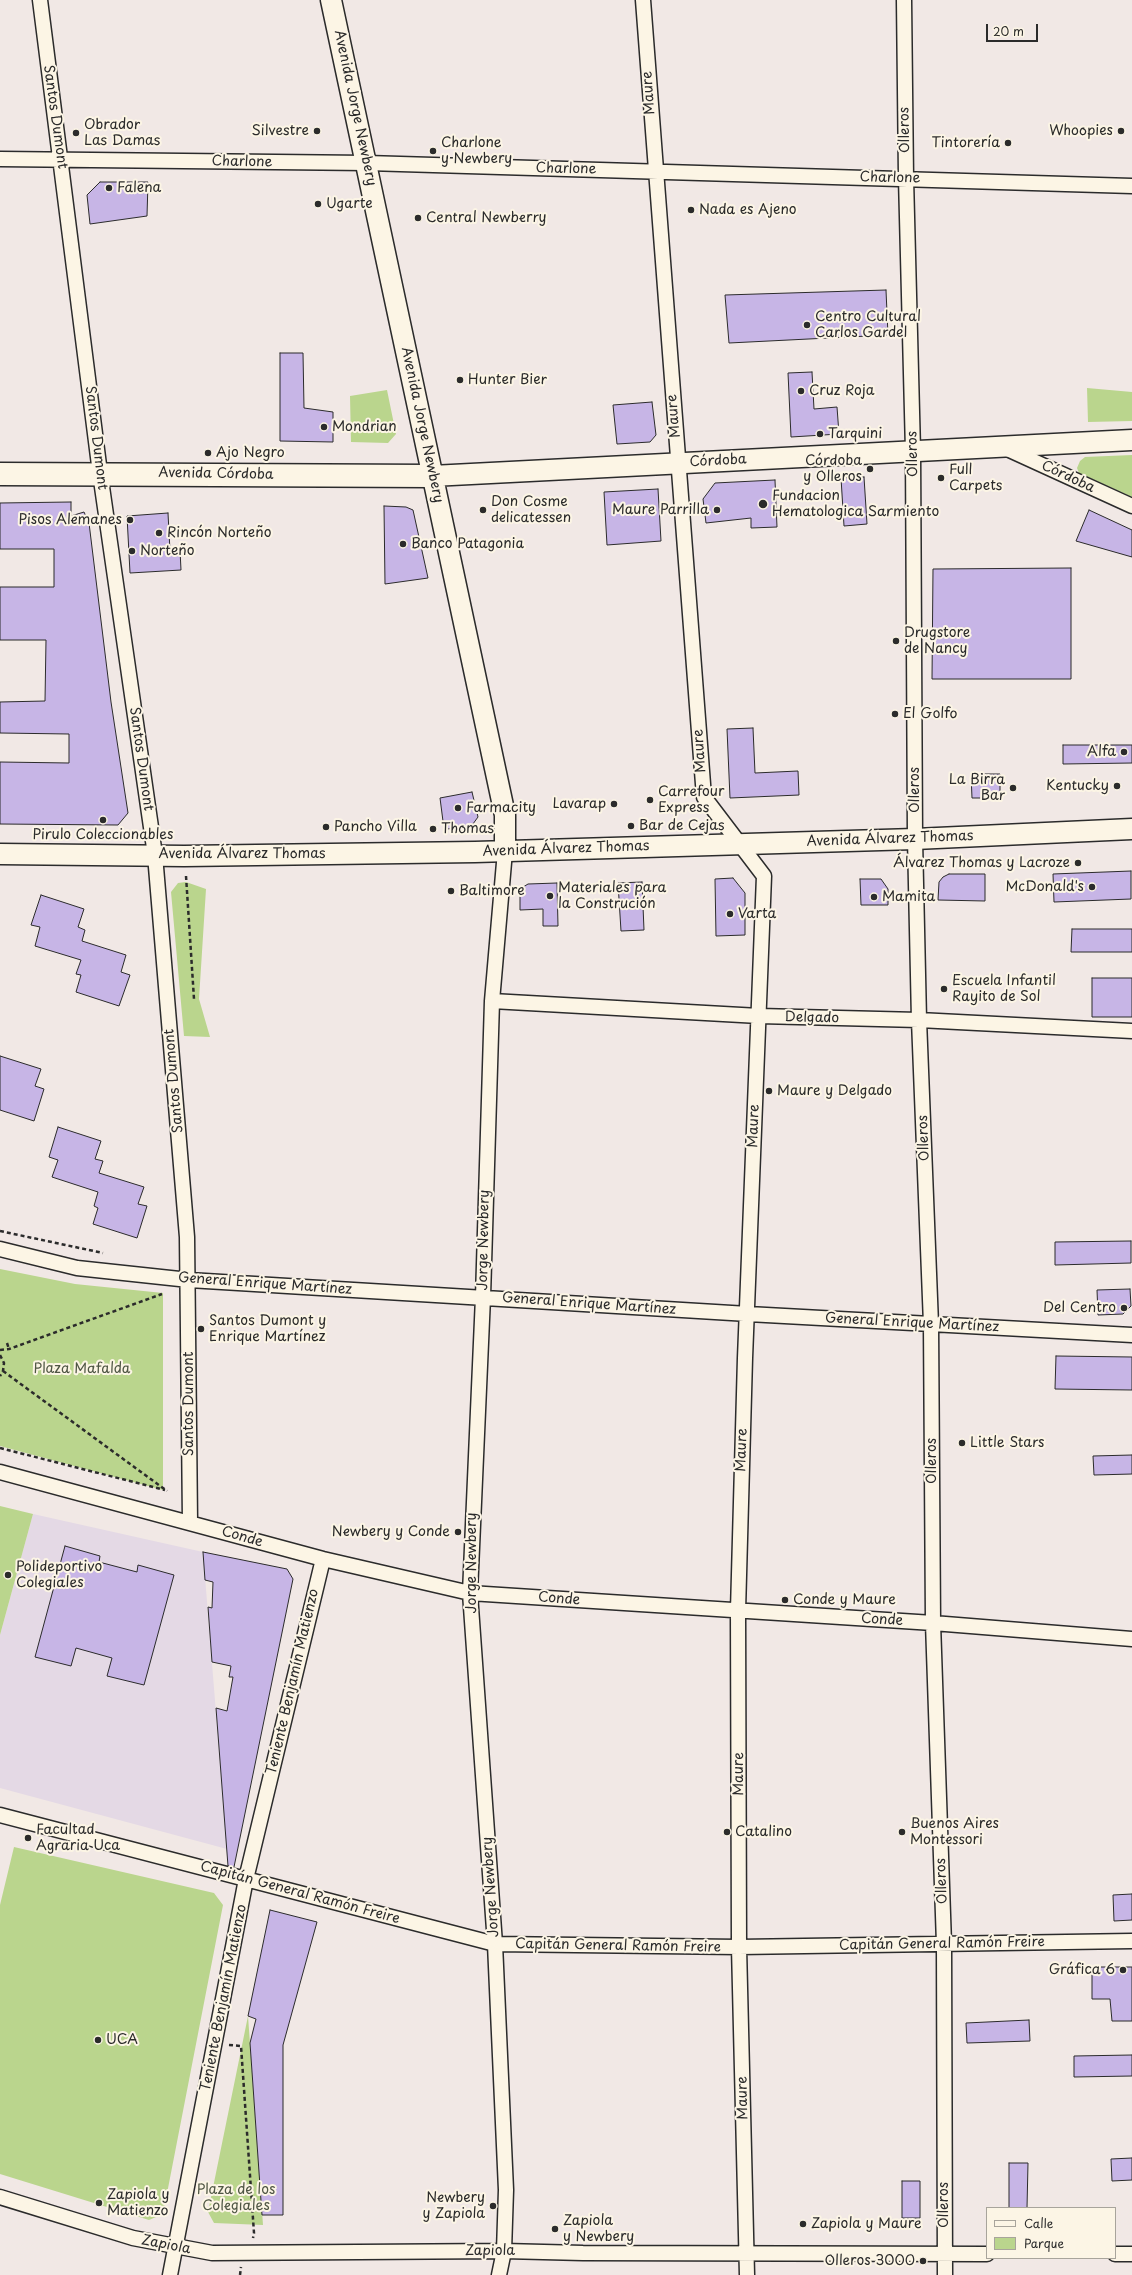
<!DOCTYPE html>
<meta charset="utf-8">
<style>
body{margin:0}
#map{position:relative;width:1132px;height:2275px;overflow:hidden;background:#f1e8e5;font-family:"Playpen Sans",sans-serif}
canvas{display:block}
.legend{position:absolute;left:986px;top:2207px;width:130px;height:52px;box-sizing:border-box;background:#fcf5e5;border:1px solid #a8a49b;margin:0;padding:5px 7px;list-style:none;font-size:12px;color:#2b2b2b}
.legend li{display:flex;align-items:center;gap:8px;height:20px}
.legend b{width:20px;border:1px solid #a8a49b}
.scale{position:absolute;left:986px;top:24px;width:52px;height:18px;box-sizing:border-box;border:2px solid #2b2b2b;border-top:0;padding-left:5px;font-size:12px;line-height:14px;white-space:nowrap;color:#2b2b2b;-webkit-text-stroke:3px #fcf5e5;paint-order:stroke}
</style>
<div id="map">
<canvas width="1132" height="2275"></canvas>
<ul class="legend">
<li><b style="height:5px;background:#fcf5e5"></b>Calle</li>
<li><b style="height:11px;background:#bad58d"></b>Parque</li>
</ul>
<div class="scale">20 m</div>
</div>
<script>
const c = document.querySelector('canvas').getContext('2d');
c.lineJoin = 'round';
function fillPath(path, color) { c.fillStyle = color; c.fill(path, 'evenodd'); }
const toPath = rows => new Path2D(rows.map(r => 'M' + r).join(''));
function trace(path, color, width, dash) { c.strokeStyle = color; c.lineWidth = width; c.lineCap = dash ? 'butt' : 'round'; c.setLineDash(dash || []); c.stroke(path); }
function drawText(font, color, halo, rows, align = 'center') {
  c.font = font + ' "Playpen Sans",sans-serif'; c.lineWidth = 4; c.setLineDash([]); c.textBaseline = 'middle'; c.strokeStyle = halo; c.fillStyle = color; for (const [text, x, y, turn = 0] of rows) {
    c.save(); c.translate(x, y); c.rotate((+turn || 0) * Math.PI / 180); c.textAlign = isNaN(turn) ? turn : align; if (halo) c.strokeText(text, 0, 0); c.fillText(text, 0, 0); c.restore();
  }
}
fillPath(toPath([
 [33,1514,203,1552,227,1849,0,1788,0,1635]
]), '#e4d9e5');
fillPath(toPath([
 [1087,388,1132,392,1132,421,1088,422],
 [387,390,396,434,388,443,351,442,350,396],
 [1132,455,1132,497,1079,473,1077,468,1080,461,1085,457],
 [186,882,206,889,199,999,210,1037,184,1036,171,892,178,883],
 [0,1269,75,1284,163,1293,163,1490,0,1446],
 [0,1506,33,1514,0,1635],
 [14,1847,214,1893,223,1905,163,2214,149,2220,0,2174,0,1905],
 [248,2016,263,2225,214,2223,208,2212]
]), '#bad58d');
const building = toPath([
 [100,182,148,182,147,216,90,224,87,195,100,182],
 [886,290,888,335,729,343,725,295,886,290],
 [280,353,303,353,304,408,333,412,333,442,280,441,280,353],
 [812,372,814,409,837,407,839,434,791,437,788,373,812,372],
 [652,402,656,435,650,442,617,444,613,405,652,402],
 [864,477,867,524,844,526,841,478,864,477],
 [775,480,777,527,751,528,751,518,706,523,703,499,715,483,775,480],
 [658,489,661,541,607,545,604,492,658,489],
 [71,502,71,516,84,512,89,523,111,702,128,813,118,825,0,824,0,762,69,763,69,734,0,733,0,702,45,701,46,640,0,640,0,587,54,587,54,549,0,549,0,503,71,502],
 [384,506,406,507,413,510,428,578,385,584,384,506],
 [1089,510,1132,530,1132,557,1076,541,1089,510],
 [168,513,170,551,180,550,181,570,130,573,127,516,168,513],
 [1071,568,1071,679,932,679,933,569,1071,568],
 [753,728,755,773,798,771,799,795,730,798,727,729,753,728],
 [1063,745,1132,745,1132,763,1063,764,1063,745],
 [971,774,1000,774,1000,798,972,798,971,774],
 [472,792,478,817,470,828,444,829,440,798,472,792],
 [1131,871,1131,899,1054,902,1053,874,1131,871],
 [949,874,985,874,985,901,938,900,939,882,943,877,949,874],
 [733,878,745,893,745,935,716,936,715,879,733,878],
 [860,879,881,879,888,889,888,905,861,905,860,879],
 [642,882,644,930,621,931,618,883,642,882],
 [557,883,558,926,543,926,543,909,520,910,520,889,528,884,557,883],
 [41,895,84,909,78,927,85,930,82,941,126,955,121,972,130,975,119,1006,76,992,81,975,76,974,81,960,35,946,40,927,31,925,41,895],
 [1072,929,1132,929,1132,952,1071,952,1072,929],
 [1092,978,1132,978,1132,1017,1092,1017,1092,978],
 [0,1056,41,1069,35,1086,44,1089,34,1121,0,1110,0,1056],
 [58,1127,101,1141,95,1159,103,1161,99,1173,144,1187,138,1204,147,1206,137,1238,93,1224,98,1208,94,1206,98,1192,52,1177,58,1160,49,1157,58,1127],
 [1131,1241,1131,1263,1055,1265,1055,1242,1131,1241],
 [1130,1289,1131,1306,1123,1314,1098,1315,1097,1290,1130,1289],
 [1056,1356,1132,1357,1132,1390,1055,1389,1056,1356],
 [1132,1455,1132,1474,1094,1475,1093,1456,1132,1455],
 [65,1546,100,1556,99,1562,137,1572,138,1565,174,1575,144,1685,107,1676,112,1658,76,1648,71,1666,35,1657,65,1546],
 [203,1552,287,1569,293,1579,234,1867,228,1866,216,1708,227,1711,233,1677,229,1677,231,1666,212,1662,208,1607,212,1608,213,1582,205,1580,203,1552],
 [1132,1894,1132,1920,1114,1921,1113,1895,1132,1894],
 [270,1910,317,1922,283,2045,283,2215,262,2215,250,2043,256,2019,248,2016,270,1910],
 [1092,1967,1132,1967,1132,2021,1112,2021,1110,1999,1092,1999,1092,1967],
 [1029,2020,1030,2041,967,2043,966,2023,1029,2020],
 [1132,2055,1132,2076,1074,2077,1074,2056,1132,2055],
 [1132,2158,1132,2180,1112,2181,1111,2159,1132,2158],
 [1009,2163,1028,2163,1027,2208,1009,2208,1009,2163],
 [902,2181,920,2181,920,2218,902,2218,902,2181]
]);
fillPath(building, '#c7b5e6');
trace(building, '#2b2b2b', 1);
const street = toPath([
 [40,0,100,473,155,855,187,1237,190,1522],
 [643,0,704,797,764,876,745,1358,738,1611,739,1947,747,2275],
 [904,0,906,178,913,451,915,839,919,1020,931,1324,933,1623,944,1944,945,2275],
 [0,159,367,163,1132,186],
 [1005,448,1132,506],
 [492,1001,759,1016,919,1020,1132,1031],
 [0,1249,77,1268,189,1280,748,1314,1132,1335],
 [0,1472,323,1559,470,1593,933,1623,1132,1639],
 [0,1815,495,1944,739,1947,1132,1941],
 [0,2197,133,2238,212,2253,504,2251,583,2253,987,2254],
 [1115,2254,1132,2254],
 [170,2275,246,1879,323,1559],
 [499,2275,504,2251,506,2190,495,1944,470,1593,483,1297,492,1001,505,851]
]);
const secondary = toPath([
 [331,0,505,815,505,851],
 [432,476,1132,440],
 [0,854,184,856,475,852,915,839,1132,829]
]);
const primary = toPath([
 [0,474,432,476]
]);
trace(street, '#2b2b2b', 17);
trace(secondary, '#2b2b2b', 23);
trace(primary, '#2b2b2b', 25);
trace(toPath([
 [186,876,194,999],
 [0,1231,103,1253],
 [7,1343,9,1349],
 [0,1350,9,1349,162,1294],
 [0,1355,4,1363,3,1371,0,1376],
 [3,1371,167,1491],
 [0,1448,165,1490],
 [229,2045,241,2046,254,2233,253,2238],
 [240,2275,241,2267]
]), '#2b2b2b', 2.5, [4, 3]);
trace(street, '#fcf5e5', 14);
trace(secondary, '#fcf5e5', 20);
trace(primary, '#fcf5e5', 22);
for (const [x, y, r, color] of [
 [317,131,4,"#2b2b2b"],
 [1121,131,4,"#2b2b2b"],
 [76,133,4,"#2b2b2b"],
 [1008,143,4,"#2b2b2b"],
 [433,151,4,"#2b2b2b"],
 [109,188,4,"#2b2b2b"],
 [318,204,4,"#2b2b2b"],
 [691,210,4,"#2b2b2b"],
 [418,218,4,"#2b2b2b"],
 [807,325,4,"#2b2b2b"],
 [460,380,4,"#2b2b2b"],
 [801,391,4,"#2b2b2b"],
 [324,427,4,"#2b2b2b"],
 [820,434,4,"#2b2b2b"],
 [208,453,4,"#2b2b2b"],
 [870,469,4,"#2b2b2b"],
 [941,478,4,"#2b2b2b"],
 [763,504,5,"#2b2b2b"],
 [483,510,4,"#2b2b2b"],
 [717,510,4,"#2b2b2b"],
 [130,520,4,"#2b2b2b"],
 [159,533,4,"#2b2b2b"],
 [403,544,4,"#2b2b2b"],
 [132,551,4,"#2b2b2b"],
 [896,641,4,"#2b2b2b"],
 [895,714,4,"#2b2b2b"],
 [1124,752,4,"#2b2b2b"],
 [1117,786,4,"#2b2b2b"],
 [1013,788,4,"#2b2b2b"],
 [650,800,4,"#2b2b2b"],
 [614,804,4,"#2b2b2b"],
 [458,808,4,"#2b2b2b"],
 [103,820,4,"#2b2b2b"],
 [631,826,4,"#2b2b2b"],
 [326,827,4,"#2b2b2b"],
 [433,829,4,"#2b2b2b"],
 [1078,863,4,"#2b2b2b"],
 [1092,887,4,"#2b2b2b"],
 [451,891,4,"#2b2b2b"],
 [550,896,4,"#2b2b2b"],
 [874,897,4,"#2b2b2b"],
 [730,914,4,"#2b2b2b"],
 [944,989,4,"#2b2b2b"],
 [769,1091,4,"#2b2b2b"],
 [1124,1308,4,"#2b2b2b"],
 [201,1329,4,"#2b2b2b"],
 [962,1443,4,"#2b2b2b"],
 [458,1532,4,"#2b2b2b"],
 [8,1575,4,"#2b2b2b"],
 [785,1600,4,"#2b2b2b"],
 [727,1832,4,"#2b2b2b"],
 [902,1832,4,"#2b2b2b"],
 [28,1838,4,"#2b2b2b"],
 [1123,1970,4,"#2b2b2b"],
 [98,2040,4,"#2b2b2b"],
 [99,2203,4,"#2b2b2b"],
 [493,2206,4,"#2b2b2b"],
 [803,2224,4,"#2b2b2b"],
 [555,2229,4,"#2b2b2b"],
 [923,2261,4,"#2b2b2b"]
]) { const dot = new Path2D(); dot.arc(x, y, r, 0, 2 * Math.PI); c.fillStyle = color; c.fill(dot); trace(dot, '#fcf5e5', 1.5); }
drawText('14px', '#2b2b2b', '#fcf5e5', [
 ["Maure",649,93,-94],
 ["Avenida Jorge Newbery",355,108,78],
 ["Santos Dumont",55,117,82],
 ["Olleros",905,130,-91],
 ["Charlone",242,162,1],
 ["Charlone",566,169,1],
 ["Charlone",890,178,1],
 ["Maure",674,416,-95],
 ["Avenida Jorge Newbery",422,425,78],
 ["Santos Dumont",96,438,83],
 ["Olleros",913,454,-91],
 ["Córdoba",718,461,-3],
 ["Avenida Córdoba",216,474,1],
 ["Córdoba",1068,477,25],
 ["Maure",700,751,-94],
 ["Santos Dumont",141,759,82],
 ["Olleros",915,790,-90],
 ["Avenida Álvarez Thomas",890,839,-2],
 ["Avenida Álvarez Thomas",566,849,-2],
 ["Avenida Álvarez Thomas",242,854],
 ["Delgado",812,1018,1],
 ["Santos Dumont",174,1081,-95],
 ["Maure",754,1126,-88],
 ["Olleros",924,1138,-92],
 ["Jorge Newbery",484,1240,-89],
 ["General Enrique Martínez",265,1284,4],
 ["General Enrique Martínez",589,1304,4],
 ["General Enrique Martínez",912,1323,3],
 ["Santos Dumont",189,1404,-90],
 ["Maure",742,1450,-88],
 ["Olleros",932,1461,-90],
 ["Conde",242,1537,16],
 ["Jorge Newbery",472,1563,-90],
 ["Conde",559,1599,4],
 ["Conde",882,1620,3],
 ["Teniente Benjamín Matienzo",293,1682,-77],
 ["Maure",739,1774,-90],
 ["Olleros",942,1881,-92],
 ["Jorge Newbery",491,1887,-94],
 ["Capitán General Ramón Freire",300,1893,15],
 ["Capitán General Ramón Freire",942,1944,-1],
 ["Capitán General Ramón Freire",618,1946,1],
 ["Teniente Benjamín Matienzo",224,1998,-79],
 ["Maure",743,2098,-91],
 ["Olleros",944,2205,-90],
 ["Zapiola",166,2245,11],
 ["Zapiola",490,2251]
]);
drawText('14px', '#2b2b2b', '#fcf5e5', [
 ["Obrador",84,125],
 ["Las Damas",84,141],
 ["Silvestre",309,131,"right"],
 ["Whoopies",1113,131,"right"],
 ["Charlone",441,143],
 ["y Newbery",441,159],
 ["Tintorería",1000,143,"right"],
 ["Falena",117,188],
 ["Ugarte",326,204],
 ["Nada es Ajeno",699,210],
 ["Central Newberry",426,218],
 ["Centro Cultural",815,317],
 ["Carlos Gardel",815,333],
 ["Hunter Bier",468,380],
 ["Cruz Roja",809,391],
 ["Mondrian",332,427],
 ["Tarquini",828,434],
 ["Ajo Negro",216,453],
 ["Córdoba",862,461,"right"],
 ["y Olleros",862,477,"right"],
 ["Full",949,470],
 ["Carpets",949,486],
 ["Fundacion",772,496],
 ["Hematologica Sarmiento",772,512],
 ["Don Cosme",491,502],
 ["delicatessen",491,518],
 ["Maure Parrilla",709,510,"right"],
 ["Pisos Alemanes",122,520,"right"],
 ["Rincón Norteño",167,533],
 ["Banco Patagonia",411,544],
 ["Norteño",140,551],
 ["Drugstore",904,633],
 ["de Nancy",904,649],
 ["El Golfo",903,714],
 ["Alfa",1116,752,"right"],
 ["La Birra",1005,780,"right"],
 ["Bar",1005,796,"right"],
 ["Kentucky",1109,786,"right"],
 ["Carrefour",658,792],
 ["Express",658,808],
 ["Lavarap",606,804,"right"],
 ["Farmacity",466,808],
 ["Bar de Cejas",639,826],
 ["Pancho Villa",334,827],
 ["Thomas",441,829],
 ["Pirulo Coleccionables",103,835,"center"],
 ["Álvarez Thomas y Lacroze",1070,863,"right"],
 ["McDonald's",1084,887,"right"],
 ["Materiales para",558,888],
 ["la Construción",558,904],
 ["Baltimore",459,891],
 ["Mamita",882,897],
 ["Varta",738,914],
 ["Escuela Infantil",952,981],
 ["Rayito de Sol",952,997],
 ["Maure y Delgado",777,1091],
 ["Del Centro",1116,1308,"right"],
 ["Santos Dumont y",209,1321],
 ["Enrique Martínez",209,1337],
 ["Little Stars",970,1443],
 ["Newbery y Conde",450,1532,"right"],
 ["Polideportivo",16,1567],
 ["Colegiales",16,1583],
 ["Conde y Maure",793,1600],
 ["Buenos Aires",910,1824],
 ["Montessori",910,1840],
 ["Facultad",36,1830],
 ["Agraria Uca",36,1846],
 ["Catalino",735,1832],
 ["Gráfica 6",1115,1970,"right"],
 ["UCA",106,2040],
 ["Zapiola y",107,2195],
 ["Matienzo",107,2211],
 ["Newbery",485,2198,"right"],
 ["y Zapiola",485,2214,"right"],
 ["Zapiola",563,2221],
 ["y Newbery",563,2237],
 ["Zapiola y Maure",811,2224],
 ["Olleros 3000",915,2261,"right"]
], 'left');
drawText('14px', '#4f5644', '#fcf5e5', [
 ["Plaza Mafalda",82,1369],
 ["Plaza de los",236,2190],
 ["Colegiales",236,2206]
]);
</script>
